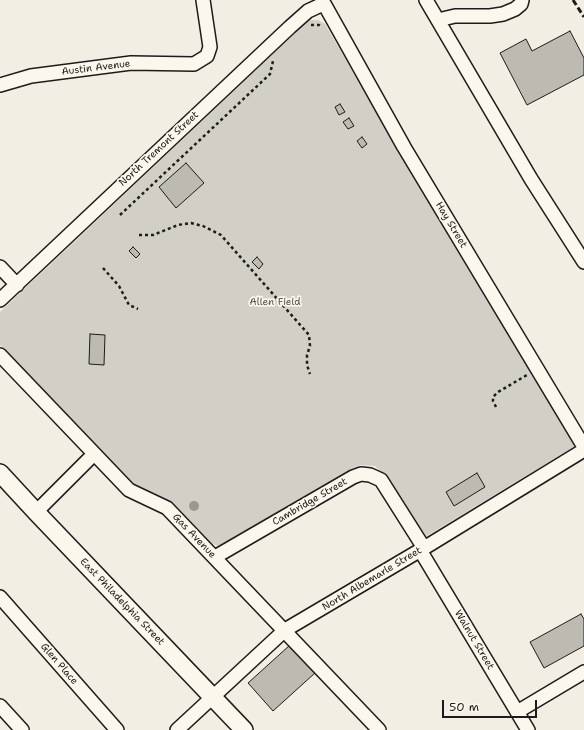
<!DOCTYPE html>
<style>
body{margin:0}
#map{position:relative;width:584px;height:730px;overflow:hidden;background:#f2eee4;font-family:"Shantell Sans",sans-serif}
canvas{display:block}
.scale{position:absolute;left:442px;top:700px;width:95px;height:18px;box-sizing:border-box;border:2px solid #1c1c1c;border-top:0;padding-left:5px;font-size:12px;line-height:14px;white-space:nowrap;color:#1c1c1c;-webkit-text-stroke:3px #fbf7ec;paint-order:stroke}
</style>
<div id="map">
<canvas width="584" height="730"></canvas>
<div class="scale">50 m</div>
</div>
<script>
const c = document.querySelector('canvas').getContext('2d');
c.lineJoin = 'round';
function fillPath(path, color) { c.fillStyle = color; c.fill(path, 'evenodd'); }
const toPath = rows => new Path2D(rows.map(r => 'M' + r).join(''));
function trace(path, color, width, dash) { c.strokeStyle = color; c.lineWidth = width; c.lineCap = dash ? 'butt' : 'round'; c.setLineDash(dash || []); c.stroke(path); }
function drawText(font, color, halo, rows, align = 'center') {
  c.font = font + ' "Shantell Sans",sans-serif'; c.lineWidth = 3.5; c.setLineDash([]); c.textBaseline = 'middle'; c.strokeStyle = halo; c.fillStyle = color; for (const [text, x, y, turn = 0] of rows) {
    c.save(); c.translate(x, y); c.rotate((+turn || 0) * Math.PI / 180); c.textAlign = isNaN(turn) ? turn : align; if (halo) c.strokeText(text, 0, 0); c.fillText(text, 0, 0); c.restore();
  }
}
fillPath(toPath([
 [309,20,318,20,325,24,440,222,575,446,425,537,388,480,375,466,361,465,353,468,229,543,218,546,211,543,174,504,156,494,132,484,0,345,0,312]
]), '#d2cfc6');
const building = toPath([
 [570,31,584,58,584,75,527,105,500,53,526,39,532,51,570,31],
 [340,104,345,112,339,115,335,107,340,104],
 [349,118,354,126,348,129,343,122,349,118],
 [362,137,367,144,362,148,357,141,362,137],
 [186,163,204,183,176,208,159,187,186,163],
 [133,247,140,254,136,258,129,251,133,247],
 [257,257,263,264,259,269,252,262,257,257],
 [90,334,105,335,104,365,89,364,90,334],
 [477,473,485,487,454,506,446,492,477,473],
 [581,614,584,619,584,646,544,668,530,642,581,614],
 [290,645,315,673,273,711,248,683,290,645]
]);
fillPath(building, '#bdbab1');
trace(building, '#1c1c1c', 1);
const minor = toPath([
 [322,0,404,147,584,447],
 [426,0,531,179,584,262],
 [438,20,455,16,490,16,503,14,515,9,521,4,522,0],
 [0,85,31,76,131,63,194,64,207,56,210,47,203,0],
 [0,267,17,285],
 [0,300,290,27,308,11,323,4],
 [0,355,129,490,167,508,379,730],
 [36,512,94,454],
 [420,550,528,730],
 [215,557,353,477,361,474,370,475,381,480,424,548],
 [0,597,117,730],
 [0,706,22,730],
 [517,712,584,672],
 [177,730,285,630,424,548,584,450]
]);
const major = toPath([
 [0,473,36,512,244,730]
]);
trace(minor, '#1c1c1c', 16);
trace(major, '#1c1c1c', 20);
trace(toPath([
 [311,25,319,25,322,27],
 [120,215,270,74,273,61],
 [139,235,153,235,178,225,191,223,203,226,221,235,309,335,310,346,307,355,307,365,310,374],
 [103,268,119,286,129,305,138,309],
 [496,407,493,401,493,397,498,392,527,375]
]), '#1c1c1c', 2.5, [3, 3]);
trace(minor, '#fbf7ec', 13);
trace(major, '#fbf7ec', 17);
trace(toPath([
 [573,0,584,17]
]), '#1c1c1c', 3, [6, 3]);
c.fillStyle = '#9b9892';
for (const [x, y] of [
 [194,506]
]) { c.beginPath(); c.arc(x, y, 5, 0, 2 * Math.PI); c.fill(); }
drawText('10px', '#1c1c1c', '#fbf7ec', [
 ["Austin Avenue",96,68,-7],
 ["North Tremont Street",159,149,-43],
 ["Hay Street",451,225,59],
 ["Cambridge Street",310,502,-30],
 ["Gas Avenue",194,536,46],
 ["North Albemarle Street",372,579,-31],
 ["East Philadelphia Street",122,602,46],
 ["Walnut Street",474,640,59],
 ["Glen Place",59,664,49]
]);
drawText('10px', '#53524f', '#fbf7ec', [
 ["Allen Field",275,302]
]);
</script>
